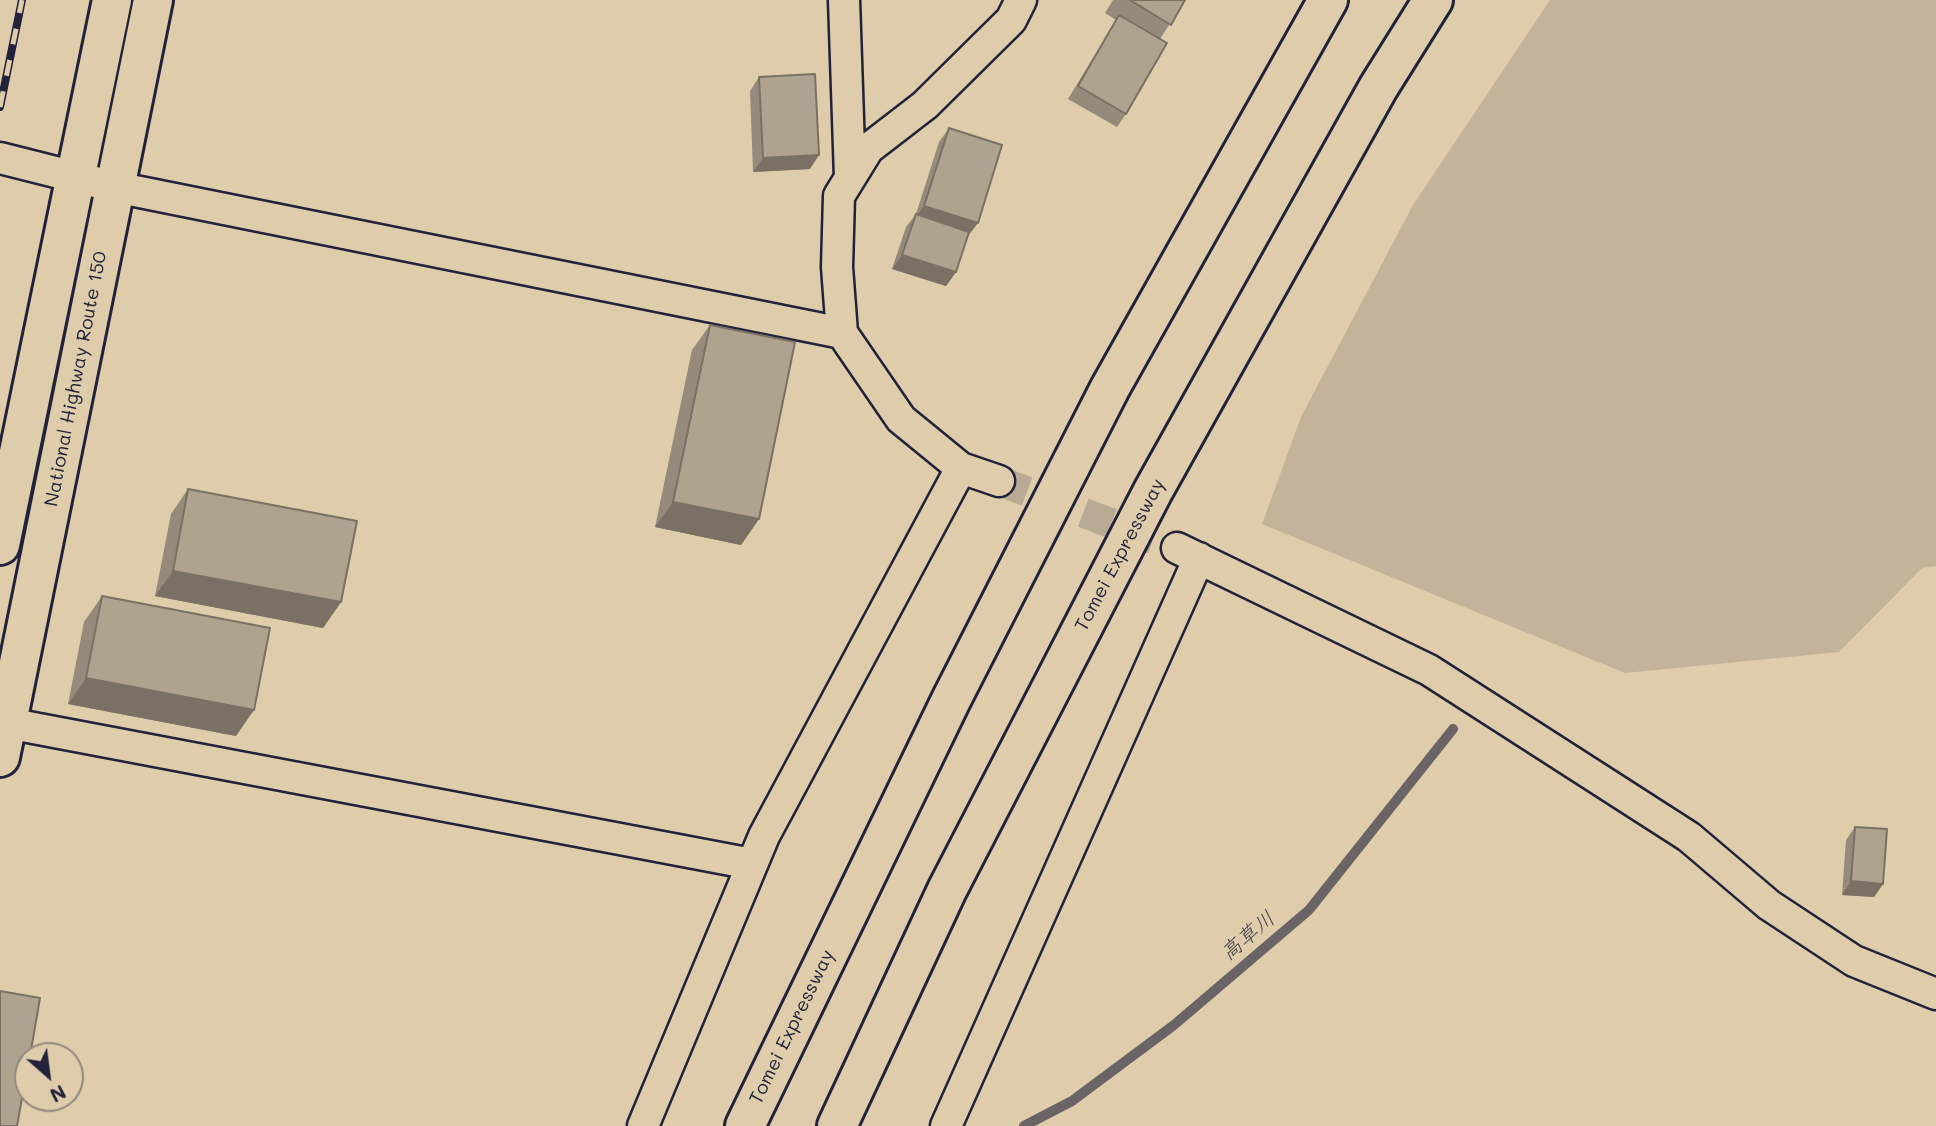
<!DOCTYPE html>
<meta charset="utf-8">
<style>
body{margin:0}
#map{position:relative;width:1936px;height:1126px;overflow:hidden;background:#deccaa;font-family:Mali,sans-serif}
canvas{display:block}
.north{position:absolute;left:14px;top:1042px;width:70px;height:70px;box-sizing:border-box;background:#deccaa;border:2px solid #93887e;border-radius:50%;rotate:152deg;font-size:19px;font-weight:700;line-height:28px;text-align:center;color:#22223b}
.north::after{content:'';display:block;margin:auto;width:24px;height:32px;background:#22223b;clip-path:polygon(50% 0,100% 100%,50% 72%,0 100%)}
</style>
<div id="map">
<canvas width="1936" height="1126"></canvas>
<div class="north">N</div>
</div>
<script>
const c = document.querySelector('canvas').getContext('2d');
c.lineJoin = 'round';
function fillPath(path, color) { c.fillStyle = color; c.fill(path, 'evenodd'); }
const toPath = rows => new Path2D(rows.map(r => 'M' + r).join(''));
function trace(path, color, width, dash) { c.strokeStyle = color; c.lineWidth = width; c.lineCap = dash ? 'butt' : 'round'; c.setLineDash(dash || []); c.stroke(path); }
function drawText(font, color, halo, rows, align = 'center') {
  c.font = font + ' Mali,"Klee One",sans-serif'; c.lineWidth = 7; c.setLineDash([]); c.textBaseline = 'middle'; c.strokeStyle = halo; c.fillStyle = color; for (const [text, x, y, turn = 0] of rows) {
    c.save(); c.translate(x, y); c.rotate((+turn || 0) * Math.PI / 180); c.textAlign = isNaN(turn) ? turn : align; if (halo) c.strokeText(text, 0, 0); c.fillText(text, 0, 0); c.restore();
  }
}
fillPath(toPath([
 [1550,0,1936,0,1936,566,1922,568,1839,652,1625,673,1262,524,1301,417,1413,205]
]), '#c2b39a');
trace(toPath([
 [1024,1126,1072,1101,1174,1025,1309,910,1453,729]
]), '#6b6466', 10);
trace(toPath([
 [999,481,1177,548]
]), '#b8aa94', 30, [30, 15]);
const minor = toPath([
 [844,0,850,178],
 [0,158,115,187,842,333],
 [999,481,961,468,901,419,842,333,837,267,839,196,868,149,925,105,1011,20,1021,0],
 [1177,548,1429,670,1689,837,1769,905,1854,961,1936,994],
 [7,723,752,864],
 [643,1126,764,836,961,468],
 [946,1126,1199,558]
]);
const trunk = toPath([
 [0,545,112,0],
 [0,757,153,0]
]);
const motorway = toPath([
 [745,1126,951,700,1110,388,1328,0],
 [837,1126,947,890,1153,491,1378,88,1433,0]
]);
trace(minor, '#22223b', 35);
trace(trunk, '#22223b', 44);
trace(motorway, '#22223b', 44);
trace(minor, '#deccaa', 30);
trace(trunk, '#deccaa', 38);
trace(motorway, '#deccaa', 38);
const rail = toPath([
 [0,107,22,0]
]);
trace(rail, '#22223b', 8);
trace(rail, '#deccaa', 5, [16]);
fillPath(toPath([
 [1113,0,1185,0,1160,39,1126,114,1117,127,1068,99,1116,20,1105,13],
 [759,77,810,169,753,172,750,91],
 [949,128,968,236,956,272,946,286,892,269,906,227,916,214,939,142],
 [710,325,759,519,741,545,655,527,692,350],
 [188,489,341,602,323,628,155,596,171,514],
 [102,596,236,736,68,704,84,622],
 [1855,827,1883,884,1874,897,1842,895,1846,840]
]), '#968b7b');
fillPath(toPath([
 [819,155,810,169,753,172,763,158],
 [924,206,978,223,968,236,914,219],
 [902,255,956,272,946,286,892,269],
 [673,502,759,519,741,545,655,527],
 [173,571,341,602,323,628,155,596],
 [86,678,254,710,236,736,68,704],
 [1851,881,1883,884,1874,897,1842,895]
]), '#7a7164');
const building = toPath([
 [1130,0,1185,0,1171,25,1130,0],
 [1119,15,1167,43,1126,114,1078,86,1119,15],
 [815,74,819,155,763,158,759,77,815,74],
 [949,128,1002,145,978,223,924,206,949,128],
 [916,214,969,232,956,272,902,255,916,214],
 [710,325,795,342,759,519,673,502,710,325],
 [188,489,357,521,341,602,173,571,188,489],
 [102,596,270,628,254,710,86,678,102,596],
 [1855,827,1887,829,1883,884,1851,881,1855,827],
 [0,991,40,998,30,1056,28,1056,28,1065,17,1126,0,1126,0,991]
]);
fillPath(building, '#afa28f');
trace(building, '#7a7164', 2);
drawText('19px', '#22223b', '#deccaa', [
 ["National Highway Route 150",76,379,-79],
 ["Tomei Expressway",1120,555,-62],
 ["Tomei Expressway",792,1027,-64]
]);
drawText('italic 21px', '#403e4d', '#deccaa', [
 ["高草川",1248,936,-40]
]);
</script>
